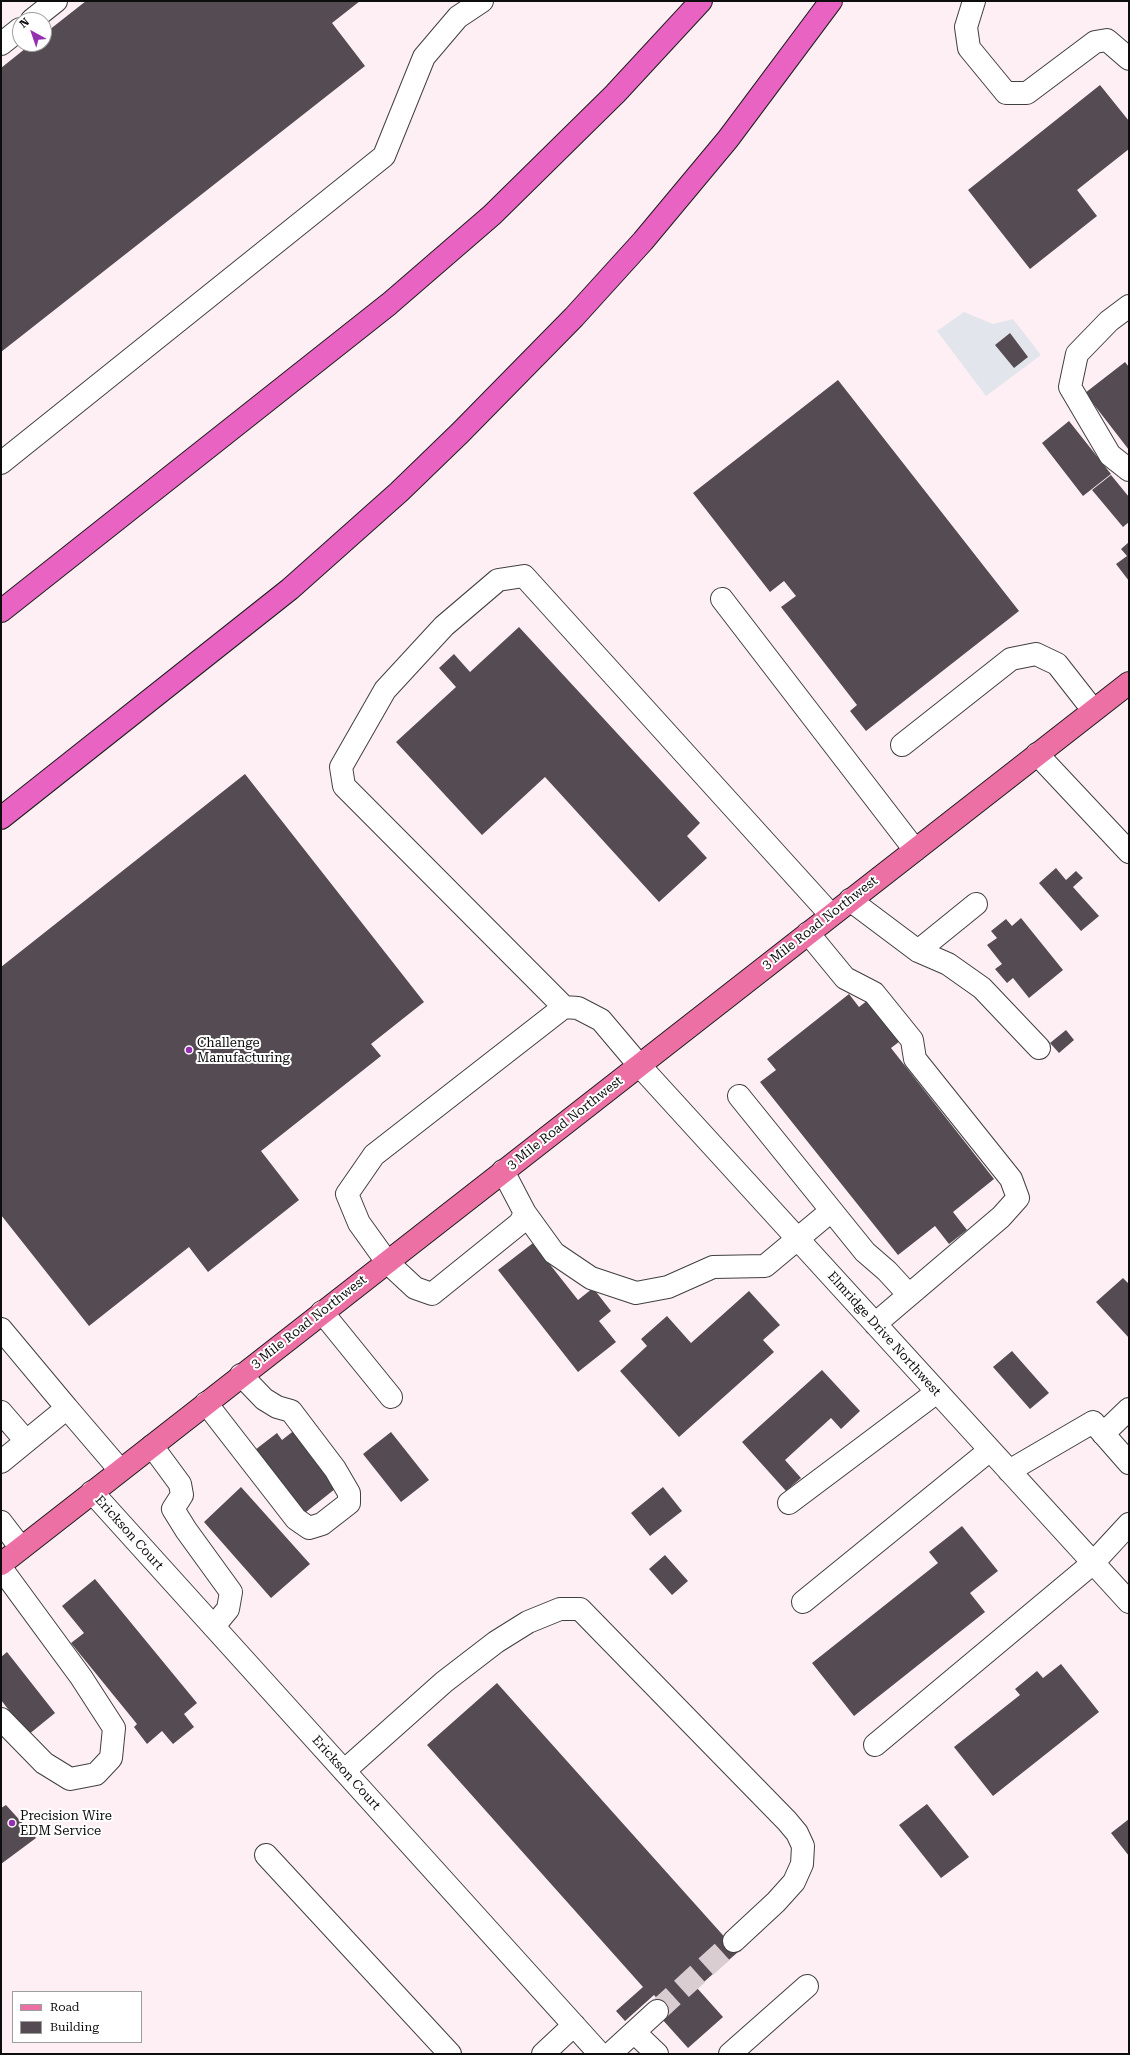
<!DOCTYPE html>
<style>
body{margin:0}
#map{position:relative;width:1130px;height:2055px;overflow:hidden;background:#feeff4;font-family:"Roboto Serif",serif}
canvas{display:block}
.frame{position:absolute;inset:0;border:2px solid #0d0d0d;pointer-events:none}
.legend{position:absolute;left:12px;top:1991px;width:130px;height:52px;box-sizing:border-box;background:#fff;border:1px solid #9e9e9e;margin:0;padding:5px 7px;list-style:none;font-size:12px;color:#0d0d0d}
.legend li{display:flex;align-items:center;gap:8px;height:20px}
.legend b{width:20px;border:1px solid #9e9e9e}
.north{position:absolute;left:12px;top:12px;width:40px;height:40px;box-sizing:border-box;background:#fff;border:1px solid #9e9e9e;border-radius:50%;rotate:320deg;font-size:11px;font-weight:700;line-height:16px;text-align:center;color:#0d0d0d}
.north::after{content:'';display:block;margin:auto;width:14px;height:18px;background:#9531b1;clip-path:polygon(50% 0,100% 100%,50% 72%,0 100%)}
</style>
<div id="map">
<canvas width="1130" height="2055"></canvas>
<div class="frame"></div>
<ul class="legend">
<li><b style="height:5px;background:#ed70a4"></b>Road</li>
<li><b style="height:11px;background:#554b53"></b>Building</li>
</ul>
<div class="north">N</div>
</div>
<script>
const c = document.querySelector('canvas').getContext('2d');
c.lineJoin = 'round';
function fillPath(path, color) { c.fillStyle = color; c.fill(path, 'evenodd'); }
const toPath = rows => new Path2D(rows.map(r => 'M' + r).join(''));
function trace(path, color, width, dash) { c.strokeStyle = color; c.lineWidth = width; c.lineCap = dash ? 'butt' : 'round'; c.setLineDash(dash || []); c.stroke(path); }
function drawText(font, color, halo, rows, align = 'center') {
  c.font = font + ' "Roboto Serif",serif'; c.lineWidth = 4; c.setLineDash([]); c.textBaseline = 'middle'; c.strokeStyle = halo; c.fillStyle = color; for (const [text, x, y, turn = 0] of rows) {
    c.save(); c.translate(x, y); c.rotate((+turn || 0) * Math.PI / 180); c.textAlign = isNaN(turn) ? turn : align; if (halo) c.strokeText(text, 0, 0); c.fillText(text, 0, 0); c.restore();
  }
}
fillPath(toPath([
 [964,312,993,324,1013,319,1041,355,986,396,937,331]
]), '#e2e5eb');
fillPath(toPath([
 [86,1,360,1,332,23,365,66,1,352,1,68,31,44,44,44,44,34],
 [1100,85,1129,121,1129,149,1077,190,1097,216,1030,269,968,190],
 [1010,333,1028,357,1014,368,995,345],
 [1125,362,1129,367,1129,450,1085,393],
 [838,380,1019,611,866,731,850,711,857,705,781,607,796,596,784,581,770,592,693,493],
 [1069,421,1111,474,1083,496,1042,443],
 [1111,475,1129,497,1129,522,1123,527,1092,490],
 [1129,542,1129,581,1116,564,1127,556,1121,549],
 [519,627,700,823,687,836,707,858,659,902,545,777,482,835,396,742,456,687,439,668,454,654,470,672],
 [245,774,424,1002,371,1044,381,1056,261,1151,299,1200,208,1272,189,1247,89,1326,1,1215,1,967],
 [1056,868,1066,880,1076,871,1083,878,1073,887,1099,916,1081,931,1039,883],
 [1021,918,1063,970,1029,998,1013,978,1007,983,995,969,1002,964,987,945,997,938,991,931,1006,919,1012,926],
 [849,994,859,1007,872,997,904,1038,891,1048,994,1179,953,1212,967,1230,949,1244,935,1226,898,1255,760,1082,776,1070,767,1059],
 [1066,1030,1074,1040,1059,1053,1050,1043],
 [533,1243,578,1300,593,1288,611,1311,599,1321,616,1342,578,1372,498,1270],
 [1123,1278,1129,1284,1129,1338,1096,1302],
 [749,1291,780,1325,763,1340,774,1352,679,1437,620,1371,647,1346,641,1339,667,1316,691,1343],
 [1012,1351,1049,1393,1030,1409,993,1367],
 [822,1370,860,1411,841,1429,831,1418,785,1460,801,1478,786,1491,742,1442],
 [296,1429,340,1485,301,1516,251,1453,277,1433,282,1440],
 [391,1432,429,1480,401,1502,363,1454],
 [241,1487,310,1564,271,1598,204,1522],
 [663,1487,682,1511,650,1536,631,1513],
 [962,1526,998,1571,970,1593,985,1612,854,1716,812,1663,938,1563,929,1552],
 [665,1555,688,1581,672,1595,649,1569],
 [95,1579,197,1703,184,1714,194,1727,173,1744,162,1731,147,1744,134,1727,137,1724,71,1643,84,1633,62,1606],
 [7,1652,55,1713,28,1735,1,1700,1,1657],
 [1061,1664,1099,1712,993,1796,954,1747,1020,1695,1015,1689,1037,1671,1043,1678],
 [497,1683,738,1952,697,1988,723,2017,688,2048,661,2018,669,2012,654,1995,625,2021,616,2011,643,1987,427,1745],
 [927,1804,969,1857,941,1878,899,1825],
 [6,1805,36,1838,1,1864,1,1808],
 [1129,1819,1129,1856,1111,1833]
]), '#554b53');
trace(toPath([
 [657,2011,734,1941]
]), '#dacdd1', 22, [22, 11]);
const minor = toPath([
 [974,1,966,27,969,48,1006,93,1027,93,1095,42,1107,40,1129,59],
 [32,20,56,1],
 [1,44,20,29],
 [1129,306,1109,321,1077,354,1070,387,1110,455,1129,470],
 [1,463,384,156,424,57,458,17,482,1],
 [722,599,915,850],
 [902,745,1011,659,1036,654,1057,664,1093,710],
 [1037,754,1129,852],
 [850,900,918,951,948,964,982,988,1039,1048],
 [808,933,845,978,874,993,912,1040,915,1059,1011,1179,1018,1198,1001,1217,875,1324],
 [918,951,976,904],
 [564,1007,344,786,341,767,385,690,444,626,498,580,524,576,831,915],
 [739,1096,865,1252,887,1271,909,1295],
 [503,1171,525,1213,520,1223,432,1294,415,1288,387,1262,359,1223,347,1194,374,1155,564,1007,578,1008,601,1020,639,1065,1129,1602],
 [525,1213,554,1253,591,1278,636,1293,668,1287,713,1267,765,1266,831,1211],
 [322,1312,391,1397],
 [1,1329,67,1408],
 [206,1403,296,1519,309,1528,322,1524,349,1503,349,1493,335,1469,291,1411,277,1407,264,1399,241,1375],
 [1,1412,26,1441],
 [1103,1434,1129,1409],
 [152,1446,180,1484,182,1495,173,1509,186,1530,231,1592,228,1609,214,1626],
 [1,1462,67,1408,120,1470],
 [1009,1471,1093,1422,1129,1463],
 [92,1492,600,2054],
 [789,1503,937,1392],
 [1,1522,21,1548],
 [1,1568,81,1677,114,1728,111,1758,96,1774,70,1779,44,1763,1,1719],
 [803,1602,990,1450],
 [875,1745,1093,1563,1129,1524],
 [344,1771,444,1682,496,1642,528,1622,560,1609,580,1609,787,1821,797,1833,803,1846,802,1864,794,1882,776,1902,734,1941],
 [266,1855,450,2054],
 [634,2032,657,2054],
 [543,2054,574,2025],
 [610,2054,657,2011],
 [730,2054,807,1986]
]);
const major = toPath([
 [1,1564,1129,683]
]);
const highway = toPath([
 [1,611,389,304,492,215,615,94,701,1],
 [1,818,290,589,399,492,460,433,574,317,643,241,728,139,831,1]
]);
trace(minor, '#404040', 24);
trace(major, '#1e1e1e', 24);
trace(highway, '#1e1e1e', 24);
trace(minor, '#fff', 22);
trace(major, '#ed70a4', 22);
trace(highway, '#e863c2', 22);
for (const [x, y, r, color] of [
 [189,1050,4,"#9531b1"],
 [12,1823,4,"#9531b1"]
]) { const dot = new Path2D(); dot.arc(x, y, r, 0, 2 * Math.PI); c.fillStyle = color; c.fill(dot); trace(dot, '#fff', 1.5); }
drawText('13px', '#0d0d0d', '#fff', [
 ["3 Mile Road Northwest",820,923,-38],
 ["3 Mile Road Northwest",565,1123,-38],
 ["3 Mile Road Northwest",309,1322,-38],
 ["Elmridge Drive Northwest",884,1334,48],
 ["Erickson Court",129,1533,48],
 ["Erickson Court",346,1773,48]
]);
drawText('13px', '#0d0d0d', '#fff', [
 ["Challenge",197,1043],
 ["Manufacturing",197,1058],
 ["Precision Wire",20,1816],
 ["EDM Service",20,1831]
], 'left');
</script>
